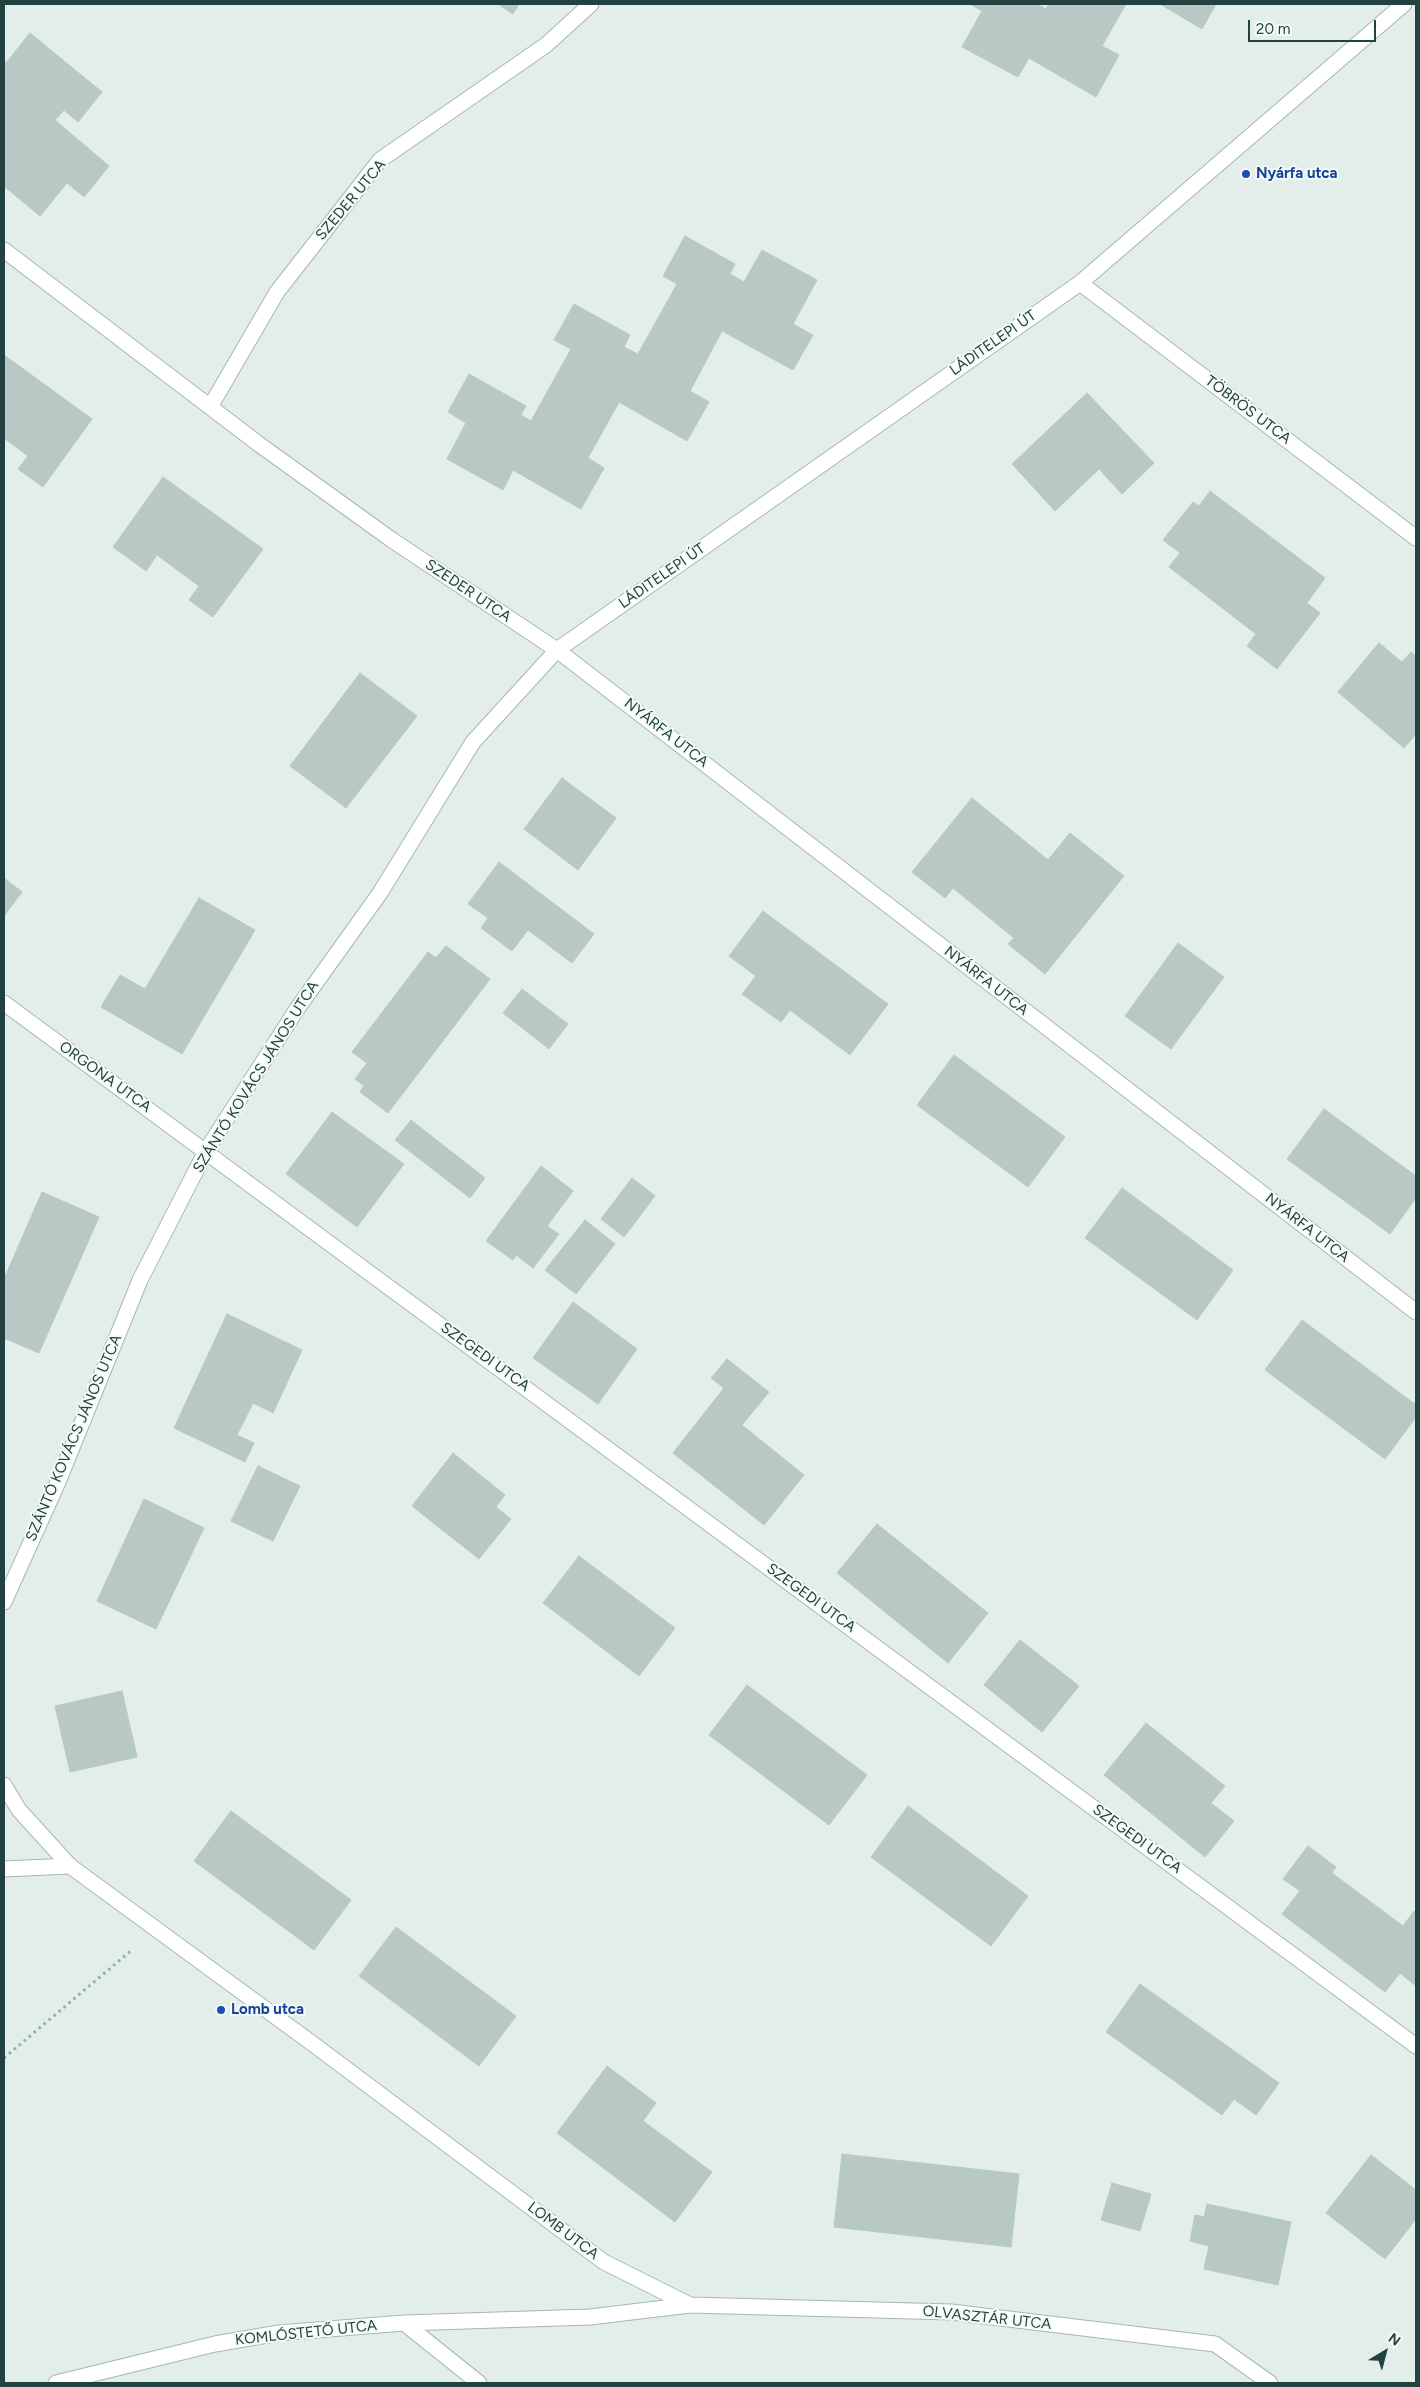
<!DOCTYPE html>
<meta charset="utf-8">
<style>
body{margin:0}
#map{position:relative;width:1420px;height:2387px;overflow:hidden;background:#e3eeeb;font-family:Figtree,sans-serif}
canvas{display:block}
.frame{position:absolute;inset:0;border:5px solid #21423e;pointer-events:none}
.north{position:absolute;left:1360px;top:2327px;width:50px;height:50px;-webkit-text-stroke:4px #f4faf8;paint-order:stroke;rotate:37deg;font-size:14px;font-weight:700;line-height:20px;text-align:center;color:#21423e}
.north::after{content:'';display:block;margin:auto;width:18px;height:22px;background:#21423e;clip-path:polygon(50% 0,100% 100%,50% 72%,0 100%)}
.scale{position:absolute;left:1248px;top:20px;width:128px;height:22px;box-sizing:border-box;border:2px solid #21423e;border-top:0;padding-left:6px;font-size:15px;line-height:18px;white-space:nowrap;color:#21423e;-webkit-text-stroke:4px #f4faf8;paint-order:stroke}
</style>
<div id="map">
<canvas width="1420" height="2387"></canvas>
<div class="frame"></div>
<div class="north">N</div>
<div class="scale">20 m</div>
</div>
<script>
const c = document.querySelector('canvas').getContext('2d');
c.lineJoin = 'round';
function fillPath(path, color) { c.fillStyle = color; c.fill(path, 'evenodd'); }
const toPath = rows => new Path2D(rows.map(r => 'M' + r).join(''));
function trace(path, color, width, dash) { c.strokeStyle = color; c.lineWidth = width; c.lineCap = dash ? 'butt' : 'round'; c.setLineDash(dash || []); c.stroke(path); }
function drawText(font, color, halo, rows, align = 'center') {
  c.font = font + ' Figtree,sans-serif'; c.lineWidth = 4; c.setLineDash([]); c.textBaseline = 'middle'; c.strokeStyle = halo; c.fillStyle = color; for (const [text, x, y, turn = 0] of rows) {
    c.save(); c.translate(x, y); c.rotate((+turn || 0) * Math.PI / 180); c.textAlign = isNaN(turn) ? turn : align; if (halo) c.strokeText(text, 0, 0); c.fillText(text, 0, 0); c.restore();
  }
}
const building = toPath([
 [498,4,519,4,513,14,498,4],
 [970,4,1037,4,1046,9,1049,4,1126,4,1102,46,1119,55,1096,97,1029,58,1018,77,962,47,982,11,970,4],
 [1160,4,1216,4,1202,29,1160,4],
 [30,33,102,92,78,122,64,110,55,120,109,166,84,197,67,183,40,216,4,186,4,61,6,63,30,33],
 [685,236,735,264,730,274,744,282,762,250,817,280,793,324,813,335,793,370,722,331,690,391,709,402,687,441,619,402,588,458,604,468,581,509,513,470,503,490,447,459,466,423,448,412,469,374,526,406,521,415,531,421,571,349,554,340,574,304,630,335,624,347,638,354,677,284,663,276,685,236],
 [4,355,92,419,43,487,18,469,28,456,4,438,4,355],
 [1087,393,1154,463,1122,494,1099,469,1055,511,1012,464,1087,393],
 [163,477,263,549,213,617,189,600,199,586,157,555,146,571,113,547,163,477],
 [1210,491,1325,578,1307,603,1320,613,1277,669,1247,646,1256,634,1169,567,1180,553,1163,540,1193,502,1199,506,1210,491],
 [1379,643,1402,662,1411,652,1416,656,1416,734,1404,748,1338,692,1379,643],
 [360,673,417,716,346,808,290,766,360,673],
 [562,778,616,818,578,870,524,829,562,778],
 [972,798,1048,860,1070,833,1124,876,1045,974,1008,944,1014,938,953,888,945,898,912,872,972,798],
 [499,862,594,934,572,963,528,930,512,951,481,928,488,918,468,904,499,862],
 [4,878,22,892,4,916,4,878],
 [199,898,255,930,182,1054,101,1007,120,975,145,989,199,898],
 [763,911,888,1004,850,1055,790,1010,781,1022,742,994,756,976,729,956,763,911],
 [1178,943,1224,977,1171,1049,1125,1016,1178,943],
 [446,946,490,979,388,1113,360,1092,364,1086,355,1079,367,1063,352,1052,428,952,436,958,446,946],
 [522,989,568,1024,549,1049,503,1013,522,989],
 [954,1055,1065,1137,1028,1187,917,1105,954,1055],
 [1324,1109,1416,1176,1416,1198,1390,1234,1287,1159,1324,1109],
 [332,1112,404,1164,357,1227,286,1174,332,1112],
 [411,1120,485,1178,470,1198,395,1140,411,1120],
 [541,1166,573,1191,547,1226,559,1234,533,1268,516,1255,513,1260,486,1241,541,1166],
 [632,1178,655,1196,624,1237,601,1219,632,1178],
 [1122,1188,1233,1270,1197,1320,1085,1238,1122,1188],
 [42,1192,99,1217,39,1353,4,1338,4,1279,42,1192],
 [585,1220,615,1244,576,1294,545,1270,585,1220],
 [573,1302,637,1349,598,1404,533,1358,573,1302],
 [227,1314,302,1350,273,1413,253,1403,237,1435,254,1443,245,1462,174,1428,227,1314],
 [1302,1320,1416,1405,1416,1417,1385,1459,1265,1370,1302,1320],
 [727,1359,769,1392,742,1425,804,1475,764,1525,673,1453,724,1388,711,1378,727,1359],
 [453,1453,505,1495,496,1507,511,1519,479,1559,412,1506,453,1453],
 [258,1466,300,1486,273,1541,231,1521,258,1466],
 [144,1499,204,1528,156,1629,97,1601,144,1499],
 [877,1524,988,1613,948,1663,837,1573,877,1524],
 [579,1556,675,1628,639,1676,543,1603,579,1556],
 [1020,1640,1079,1686,1042,1732,984,1685,1020,1640],
 [747,1685,867,1775,829,1825,709,1735,747,1685],
 [122,1691,137,1757,70,1772,55,1706,122,1691],
 [1146,1723,1225,1786,1211,1803,1234,1821,1205,1857,1104,1775,1146,1723],
 [908,1806,1028,1896,991,1946,871,1857,908,1806],
 [231,1811,351,1900,314,1950,194,1861,231,1811],
 [1308,1846,1336,1867,1332,1873,1403,1926,1414,1911,1416,1913,1416,1986,1400,1973,1385,1992,1282,1914,1300,1891,1283,1879,1308,1846],
 [396,1927,516,2016,479,2066,359,1976,396,1927],
 [1140,1984,1279,2083,1256,2115,1234,2099,1222,2115,1106,2032,1140,1984],
 [607,2066,656,2103,643,2121,712,2172,675,2222,557,2133,607,2066],
 [842,2154,1019,2174,1011,2247,834,2227,842,2154],
 [1371,2155,1416,2190,1416,2219,1385,2259,1326,2213,1371,2155],
 [1112,2183,1151,2194,1140,2231,1101,2220,1112,2183],
 [1207,2204,1291,2222,1278,2285,1204,2269,1209,2246,1190,2241,1195,2215,1204,2217,1207,2204]
]);
fillPath(building, '#b8c9c5');
trace(building, '#b5c9c3', 1);
const minor = toPath([
 [4,250,260,445,392,540,557,650,1416,1312],
 [1080,283,1416,538],
 [210,407,277,292,380,160,546,45,591,4],
 [4,1003,1416,2046],
 [4,1602,58,1482,140,1280,206,1151,297,1009,380,893,473,742,557,650,1080,283,1404,4],
 [4,1785,19,1810,70,1866,313,2044,604,2262,690,2305],
 [4,1869,70,1866],
 [404,2323,479,2383],
 [56,2383,215,2344,279,2333,404,2323,590,2317,690,2305,951,2312,1215,2344,1270,2383]
]);
trace(minor, '#a5b7b4', 17);
trace(toPath([
 [4,2058,133,1949]
]), '#81b5ac', 3, [2.5, 4]);
trace(minor, '#fff', 15);
for (const [x, y, r, color] of [
 [1246,174,5,"#1a4fb4"],
 [221,2010,5,"#1a4fb4"]
]) { const dot = new Path2D(); dot.arc(x, y, r, 0, 2 * Math.PI); c.fillStyle = color; c.fill(dot); trace(dot, '#f4faf8', 2); }
drawText('bold 15px', '#164399', '#f4faf8', [
 ["Nyárfa utca",1256,174],
 ["Lomb utca",231,2010]
], 'left');
drawText('15px', '#21423e', '#f4faf8', [
 ["SZEDER UTCA",351,200,-50],
 ["LÁDITELEPI ÚT",993,343,-35],
 ["TÖBRÖS UTCA",1248,410,37],
 ["LÁDITELEPI ÚT",662,576,-35],
 ["SZEDER UTCA",468,591,34],
 ["NYÁRFA UTCA",666,733,38],
 ["NYÁRFA UTCA",986,981,38],
 ["ORGONA UTCA",105,1077,36],
 ["SZÁNTÓ KOVÁCS JÁNOS UTCA",256,1077,-58],
 ["NYÁRFA UTCA",1307,1228,38],
 ["SZEGEDI UTCA",485,1357,36],
 ["SZÁNTÓ KOVÁCS JÁNOS UTCA",74,1438,-67],
 ["SZEGEDI UTCA",811,1598,36],
 ["SZEGEDI UTCA",1137,1839,36],
 ["LOMB UTCA",563,2231,37],
 ["OLVASZTÁR UTCA",987,2318,6],
 ["KOMLÓSTETŐ UTCA",306,2333,-6]
]);
</script>
